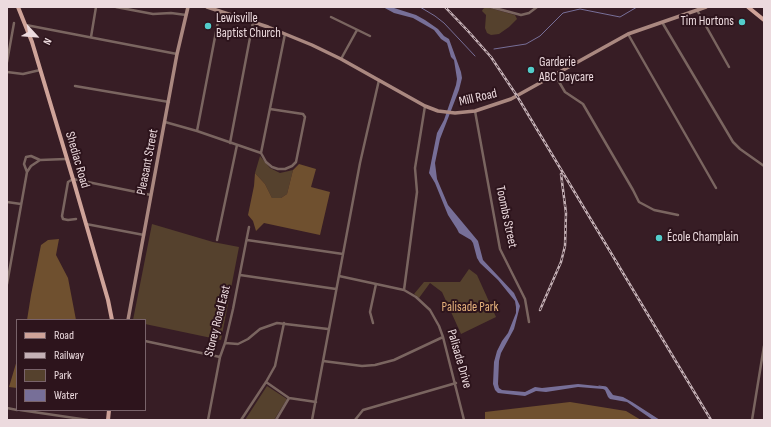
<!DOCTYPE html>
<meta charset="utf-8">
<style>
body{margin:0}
#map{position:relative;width:771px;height:427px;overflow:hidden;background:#371d25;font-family:"Sofia Sans Condensed",sans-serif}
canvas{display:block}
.frame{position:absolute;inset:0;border:8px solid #ecdade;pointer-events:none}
.legend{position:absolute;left:16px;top:319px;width:130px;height:92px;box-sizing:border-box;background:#2d141c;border:1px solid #79636a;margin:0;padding:5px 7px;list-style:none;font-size:12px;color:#ecdade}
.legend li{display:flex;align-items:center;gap:8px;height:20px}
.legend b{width:20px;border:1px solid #79636a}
.north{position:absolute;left:16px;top:16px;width:40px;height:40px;-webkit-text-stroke:3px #2d141c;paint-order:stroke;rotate:116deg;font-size:11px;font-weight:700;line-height:16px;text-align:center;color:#ecdade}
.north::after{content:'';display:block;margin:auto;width:14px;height:18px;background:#ecdade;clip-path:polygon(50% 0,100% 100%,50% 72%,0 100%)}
</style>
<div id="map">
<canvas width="771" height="427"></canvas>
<div class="frame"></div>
<ul class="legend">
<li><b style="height:5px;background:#cfa399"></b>Road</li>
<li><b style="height:5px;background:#c5b1b6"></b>Railway</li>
<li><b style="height:11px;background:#55412d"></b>Park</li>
<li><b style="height:11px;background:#776f98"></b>Water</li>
</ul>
<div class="north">N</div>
</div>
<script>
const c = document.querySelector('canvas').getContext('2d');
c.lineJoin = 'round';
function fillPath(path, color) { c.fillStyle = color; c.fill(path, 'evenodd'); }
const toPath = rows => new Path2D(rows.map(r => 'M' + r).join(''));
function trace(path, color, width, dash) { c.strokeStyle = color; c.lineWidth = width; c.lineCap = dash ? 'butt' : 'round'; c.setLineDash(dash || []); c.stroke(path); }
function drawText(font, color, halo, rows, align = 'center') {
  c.font = font + ' "Sofia Sans Condensed",sans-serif'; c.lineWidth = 4; c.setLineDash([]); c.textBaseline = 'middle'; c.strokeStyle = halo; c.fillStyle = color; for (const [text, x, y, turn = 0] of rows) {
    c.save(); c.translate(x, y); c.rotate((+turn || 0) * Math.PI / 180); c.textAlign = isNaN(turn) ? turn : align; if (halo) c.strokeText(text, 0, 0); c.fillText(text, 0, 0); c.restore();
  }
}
fillPath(toPath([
 [486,7,515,15,517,19,509,27,499,34,491,35,487,33,485,28,486,15,482,11,483,9],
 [260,156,270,168,280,173,293,170,287,194,281,198,272,198,265,184,255,173],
 [152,224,213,242,239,247,221,340,145,324,145,320,133,320],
 [469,269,477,275,496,317,461,334,442,292,430,283,419,298,414,294,424,282,460,282],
 [267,386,287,399,274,420,245,420]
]), '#55412d');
fillPath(toPath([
 [299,164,316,169,311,187,330,192,320,235,264,223,256,231,253,221,248,215,254,186,255,173,265,184,272,198,281,198,287,194,293,170],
 [59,239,56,255,68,278,76,320,27,320,31,295,41,245,48,240],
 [17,360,17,388,9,387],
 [570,402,626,411,641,420,485,420,485,412]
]), '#6f502f');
fillPath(toPath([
 [383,7,391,7,416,15,425,20,438,29,444,36,449,39,461,72,462,78,459,90,440,139,435,163,437,179,448,205,478,241,483,260,514,293,520,306,514,329,501,353,499,361,498,384,499,388,502,390,525,392,535,387,542,388,578,384,607,387,613,395,623,397,632,402,660,420,653,420,627,402,610,399,608,397,605,390,603,389,578,387,546,392,536,391,525,396,498,393,495,390,493,384,494,362,497,351,502,341,508,333,516,313,516,307,515,301,498,280,480,263,477,258,473,243,471,240,459,233,457,229,448,215,435,183,429,173,437,133,444,120,456,85,457,79,454,60,451,57,447,43,441,39,434,30,413,18,394,13]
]), '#776f98');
trace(toPath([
 [420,7,435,16,444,23,475,56],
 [494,49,526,44,540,36,563,13,580,9,620,17,637,7],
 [599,386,606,387]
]), '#776f98', 1);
trace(toPath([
 [116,7,153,14,171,13,186,15],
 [491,7,521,15,529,13,537,7],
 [697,10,729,67],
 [331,17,370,36],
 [662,22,733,142,740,149,764,166],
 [26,25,177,54],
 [628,34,716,188],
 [91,37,96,7],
 [341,59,357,30],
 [7,62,14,23],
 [7,72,23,74,40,70],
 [555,75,565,92,583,104,633,190,639,202,654,210,678,215],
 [75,86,169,102],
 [475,111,500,249,525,299,529,322],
 [165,122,197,131,261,153],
 [197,131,220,11],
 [230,143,253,22],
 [261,153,266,162,272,167,278,169,285,169,292,166,296,162,305,117,303,114,270,109],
 [261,153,285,34],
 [27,172,24,164,26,157,31,156,40,160],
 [7,202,21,204],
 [76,219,68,220,63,219,62,216,68,182,73,179,151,195],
 [86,224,144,235],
 [217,240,237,145],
 [247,240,343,254],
 [240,275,336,289],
 [339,276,404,290,416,297,430,310,439,326,443,337,464,420],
 [7,284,27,172,31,166,40,160,66,159],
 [404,290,417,192,415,168,425,106],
 [373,323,370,312,376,284],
 [145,341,220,357],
 [225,343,238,344,248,339,260,329,277,323,328,329],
 [323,361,362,366,375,365,394,360,443,337],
 [266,382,289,398,316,402],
 [7,408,17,410],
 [20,410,88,420],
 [208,420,220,357,225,343,233,309,249,227],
 [241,420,266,382,275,366,284,323],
 [276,420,289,398],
 [312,420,360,163,379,80],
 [355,420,363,410,456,383],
 [752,420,764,346]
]), '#7a6560', 2.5);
trace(toPath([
 [207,7,268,27,312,45,341,59,425,106,438,111,455,113,475,111,511,99,628,34,706,7],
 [128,320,177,54,188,7]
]), '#aa8880', 3.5);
trace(toPath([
 [18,7,32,42,73,179,108,300,112,320],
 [748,7,764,20],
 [108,420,109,410]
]), '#cfa399', 4);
const rail = toPath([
 [445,7,468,31,491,57,517,96,711,420],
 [540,310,561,262,565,246,566,213,561,174]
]);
trace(rail, '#c5b1b6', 2.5);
trace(rail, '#2d141c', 1, [3]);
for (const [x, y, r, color] of [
 [742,22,4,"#53cdcb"],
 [208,26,4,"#53cdcb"],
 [531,70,4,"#53cdcb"],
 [659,238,4,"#53cdcb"]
]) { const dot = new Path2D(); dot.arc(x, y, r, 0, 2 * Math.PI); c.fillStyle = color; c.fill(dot); trace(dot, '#2d141c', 1.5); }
drawText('13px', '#ecdade', '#2d141c', [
 ["Lewisville",216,19],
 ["Baptist Church",216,34],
 ["Tim Hortons",734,22,"right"],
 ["Garderie",539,63],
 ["ABC Daycare",539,78],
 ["École Champlain",667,238]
], 'left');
drawText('13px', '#ecdade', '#2d141c', [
 ["Mill Road",478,98,-13],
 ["Shediac Road",77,160,74],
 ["Pleasant Street",148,162,-79],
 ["Toombs Street",506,217,78],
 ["Storey Road East",218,321,-76],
 ["Palisade Drive",459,359,74]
]);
drawText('13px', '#e7b37c', '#2d141c', [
 ["Palisade Park",470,308]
]);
</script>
